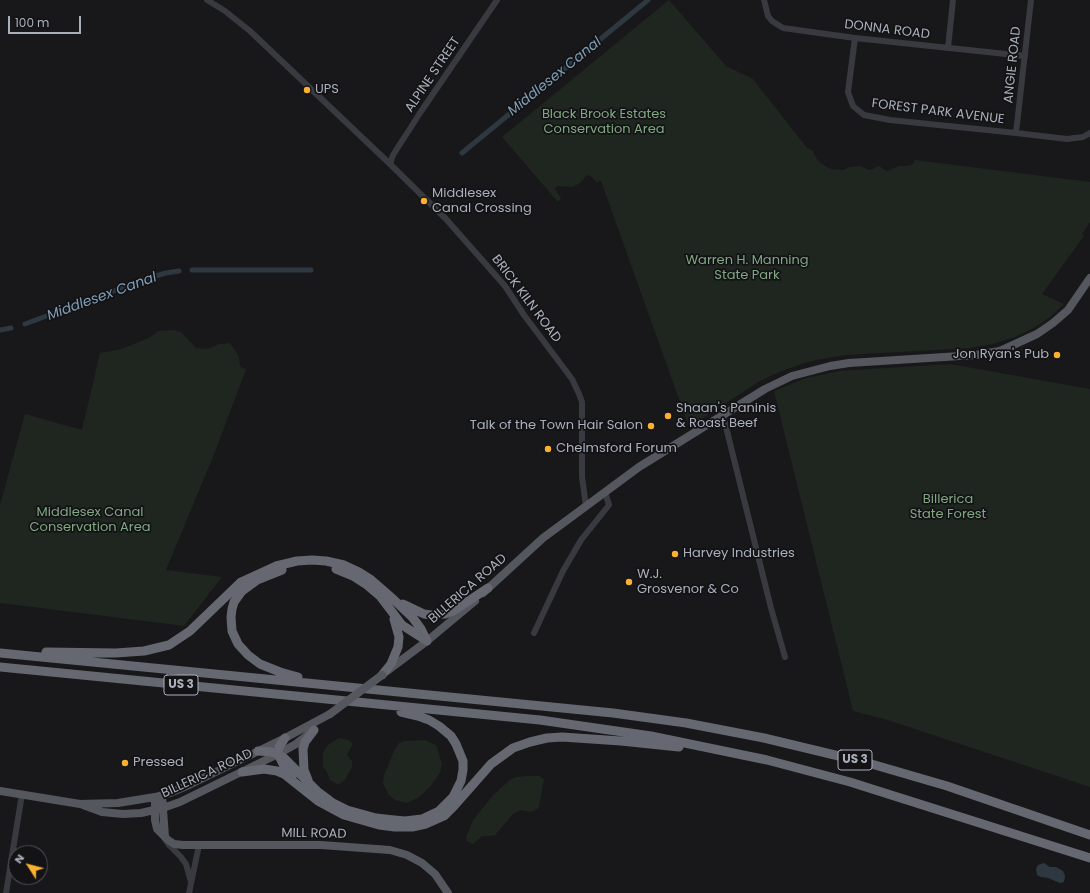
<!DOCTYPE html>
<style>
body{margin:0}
#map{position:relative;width:1090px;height:893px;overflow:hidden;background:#18181b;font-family:Poppins,sans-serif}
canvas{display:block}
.north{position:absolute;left:8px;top:845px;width:40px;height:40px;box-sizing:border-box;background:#131316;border:1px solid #4f5258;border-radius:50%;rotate:306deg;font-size:11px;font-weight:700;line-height:16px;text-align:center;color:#aab0bb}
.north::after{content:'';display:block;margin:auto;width:14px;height:18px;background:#fcb02f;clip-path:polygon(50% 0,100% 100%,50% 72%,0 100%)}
.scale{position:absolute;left:8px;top:16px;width:73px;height:18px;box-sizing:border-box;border:2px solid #aab0bb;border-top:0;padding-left:5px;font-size:12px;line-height:14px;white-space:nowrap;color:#aab0bb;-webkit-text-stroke:3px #131316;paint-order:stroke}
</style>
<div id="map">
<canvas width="1090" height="893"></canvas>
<div class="north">N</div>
<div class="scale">100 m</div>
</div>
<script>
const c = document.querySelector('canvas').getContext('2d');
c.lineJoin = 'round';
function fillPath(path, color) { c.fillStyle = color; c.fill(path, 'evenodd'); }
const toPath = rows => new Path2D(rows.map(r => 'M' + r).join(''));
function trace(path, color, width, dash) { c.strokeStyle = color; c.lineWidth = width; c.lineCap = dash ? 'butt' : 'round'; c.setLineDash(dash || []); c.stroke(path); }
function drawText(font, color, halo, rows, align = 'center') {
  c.font = font + ' Poppins,sans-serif'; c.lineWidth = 3.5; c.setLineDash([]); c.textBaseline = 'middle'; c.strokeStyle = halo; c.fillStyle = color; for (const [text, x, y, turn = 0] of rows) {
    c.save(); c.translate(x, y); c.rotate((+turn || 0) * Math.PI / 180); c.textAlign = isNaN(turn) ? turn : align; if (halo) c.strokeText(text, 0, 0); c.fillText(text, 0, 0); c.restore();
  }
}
fillPath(toPath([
 [669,0,726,66,753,79,807,148,812,150,818,161,830,169,843,170,850,167,860,166,870,170,879,166,887,171,899,166,907,166,913,164,915,160,1090,182,1090,222,1082,234,1084,236,1042,294,1064,304,1050,317,1035,327,1015,337,993,344,970,348,846,355,816,360,798,365,777,373,760,381,689,427,601,181,596,182,592,177,587,175,580,183,573,187,557,186,555,189,561,198,558,202,502,137],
 [172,330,181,332,196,348,207,349,220,344,230,343,239,357,240,366,242,368,246,369,215,452,166,570,222,577,184,626,0,603,0,505,25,414,82,430,100,353,121,349,149,338,158,331],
 [950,364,1090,389,1090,787,888,720,853,711,774,391,806,378,839,371],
 [341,738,350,741,353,744,347,755,352,761,352,767,345,780,339,784,337,784,330,780,326,770,323,767,323,752,328,745,337,739],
 [425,740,436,745,442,764,440,773,430,787,418,798,407,803,395,800,389,795,383,784,384,775,394,751,399,743,404,741],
 [528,776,540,776,544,779,539,807,537,809,531,812,521,810,513,814,495,835,490,836,482,836,473,844,467,841,466,837,473,820,495,793,510,780,516,777]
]), '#1e261f');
fillPath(toPath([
 [1044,863,1050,867,1056,867,1063,871,1065,876,1064,882,1060,883,1048,878,1041,877,1037,875,1036,869,1038,865]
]), '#2d3840');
trace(toPath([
 [462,153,648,0],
 [192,270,311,270],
 [25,324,148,278,166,273,179,271],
 [0,330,11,328]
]), '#2d3840', 5);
trace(toPath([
 [207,0,225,11,250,31,390,164,446,219,505,286,524,315,572,379,579,394,582,402,582,477,586,506],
 [764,0,768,16,772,21,783,28,855,38,1025,56],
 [855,38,848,92,853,106,864,115,890,120,1016,133,1067,139,1083,137,1090,133],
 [948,48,953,0],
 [1016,133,1031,0],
 [390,164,393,155,420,113,497,0],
 [723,415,771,608,785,657],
 [534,633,563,571,581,540,609,505,605,492],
 [165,839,169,845,181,857,186,864,191,882],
 [6,893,22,794],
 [189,893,199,845]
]), '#393a40', 6);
trace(toPath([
 [483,593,543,538,639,467,765,389,792,376,830,366,849,363,976,355,1000,351,1037,334,1053,323,1068,310,1090,278],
 [387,671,427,641,475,601],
 [0,791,80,804,118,803,155,797,170,793,191,784,285,738,330,714],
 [162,795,165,837],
 [155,797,155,820,157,829,168,840,174,844,183,845,321,845,390,850,407,855,422,863,435,874,448,893],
 [83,805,102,812,123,814,141,813,163,808,180,802,278,754,296,744,309,734]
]), '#55575f', 8);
trace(toPath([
 [336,569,353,576,367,585,380,596,402,625,427,641],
 [282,570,257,580,242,591,234,602,232,609,231,617,232,631,238,644,248,655,260,664,280,672,298,677],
 [403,604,424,614,431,615,445,614,455,610,488,588],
 [46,652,116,653,144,651,169,645,190,631,241,582,276,566,297,561,312,560,326,561,344,565,359,572,370,579,393,599,413,618,421,629,427,641],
 [0,653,613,713,686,723,764,738,868,763,947,786,1090,835],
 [0,667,540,720,651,736,767,760,850,782,1090,858],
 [382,675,391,664,398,647,399,637,394,619],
 [285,738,279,747,278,754,286,770,292,778],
 [258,751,272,752,283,757,317,791,333,803,347,810,376,818,394,820,405,821,422,819,439,811,453,797,461,781,463,770,463,761,456,744,451,736,439,726,429,720,418,716,401,712],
 [242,772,264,769,277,771,284,774,318,801,344,815,379,825,395,827,412,827,426,824,444,816,454,806,491,764,513,748,530,742,547,738,562,737,621,741,679,747],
 [308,780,304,770,303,749,305,742,314,730]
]), '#656871', 9);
trace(toPath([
 [330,714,382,675]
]), '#55575f', 8);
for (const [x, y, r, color] of [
 [307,90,4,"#fcb02f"],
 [424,201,4,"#fcb02f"],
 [1057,355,4,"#fcb02f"],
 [668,416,4,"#fcb02f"],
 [651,426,4,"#fcb02f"],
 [548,449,4,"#fcb02f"],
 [675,554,4,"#fcb02f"],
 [629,582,4,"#fcb02f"],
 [125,763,4,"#fcb02f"]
]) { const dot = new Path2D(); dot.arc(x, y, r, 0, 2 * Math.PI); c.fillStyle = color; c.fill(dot); trace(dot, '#131316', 1.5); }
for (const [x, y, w] of [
 [181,685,34],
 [855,760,34]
]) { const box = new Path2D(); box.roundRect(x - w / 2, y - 10, w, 20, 3); c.fillStyle = '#131316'; c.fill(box); trace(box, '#aab0bb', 1); }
drawText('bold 12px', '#aab0bb', null, [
 ["US 3",181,685],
 ["US 3",855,760]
]);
drawText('13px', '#aab0bb', '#131316', [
 ["DONNA ROAD",887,30,7],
 ["ANGIE ROAD",1013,65,-84],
 ["ALPINE STREET",433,75,-56],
 ["FOREST PARK AVENUE",938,112,7],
 ["BRICK KILN ROAD",526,299,53],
 ["BILLERICA ROAD",468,589,-41],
 ["BILLERICA ROAD",207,774,-25],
 ["MILL ROAD",314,834,1]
]);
drawText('13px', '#aab0bb', '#131316', [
 ["UPS",315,90],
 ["Middlesex",432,194],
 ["Canal Crossing",432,209],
 ["Jon Ryan's Pub",1049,355,"right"],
 ["Shaan's Paninis",676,409],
 ["& Roast Beef",676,424],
 ["Talk of the Town Hair Salon",643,426,"right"],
 ["Chelmsford Forum",556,449],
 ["Harvey Industries",683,554],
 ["W.J.",637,575],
 ["Grosvenor & Co",637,590],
 ["Pressed",133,763]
], 'left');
drawText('13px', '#80a781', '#131316', [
 ["Black Brook Estates",604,115],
 ["Conservation Area",604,130],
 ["Warren H. Manning",747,261],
 ["State Park",747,276],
 ["Billerica",948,500],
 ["State Forest",948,515],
 ["Middlesex Canal",90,513],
 ["Conservation Area",90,528]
]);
drawText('italic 14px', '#7f9fb7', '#131316', [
 ["Middlesex Canal",555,77,-39],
 ["Middlesex Canal",102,297,-20]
]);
</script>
